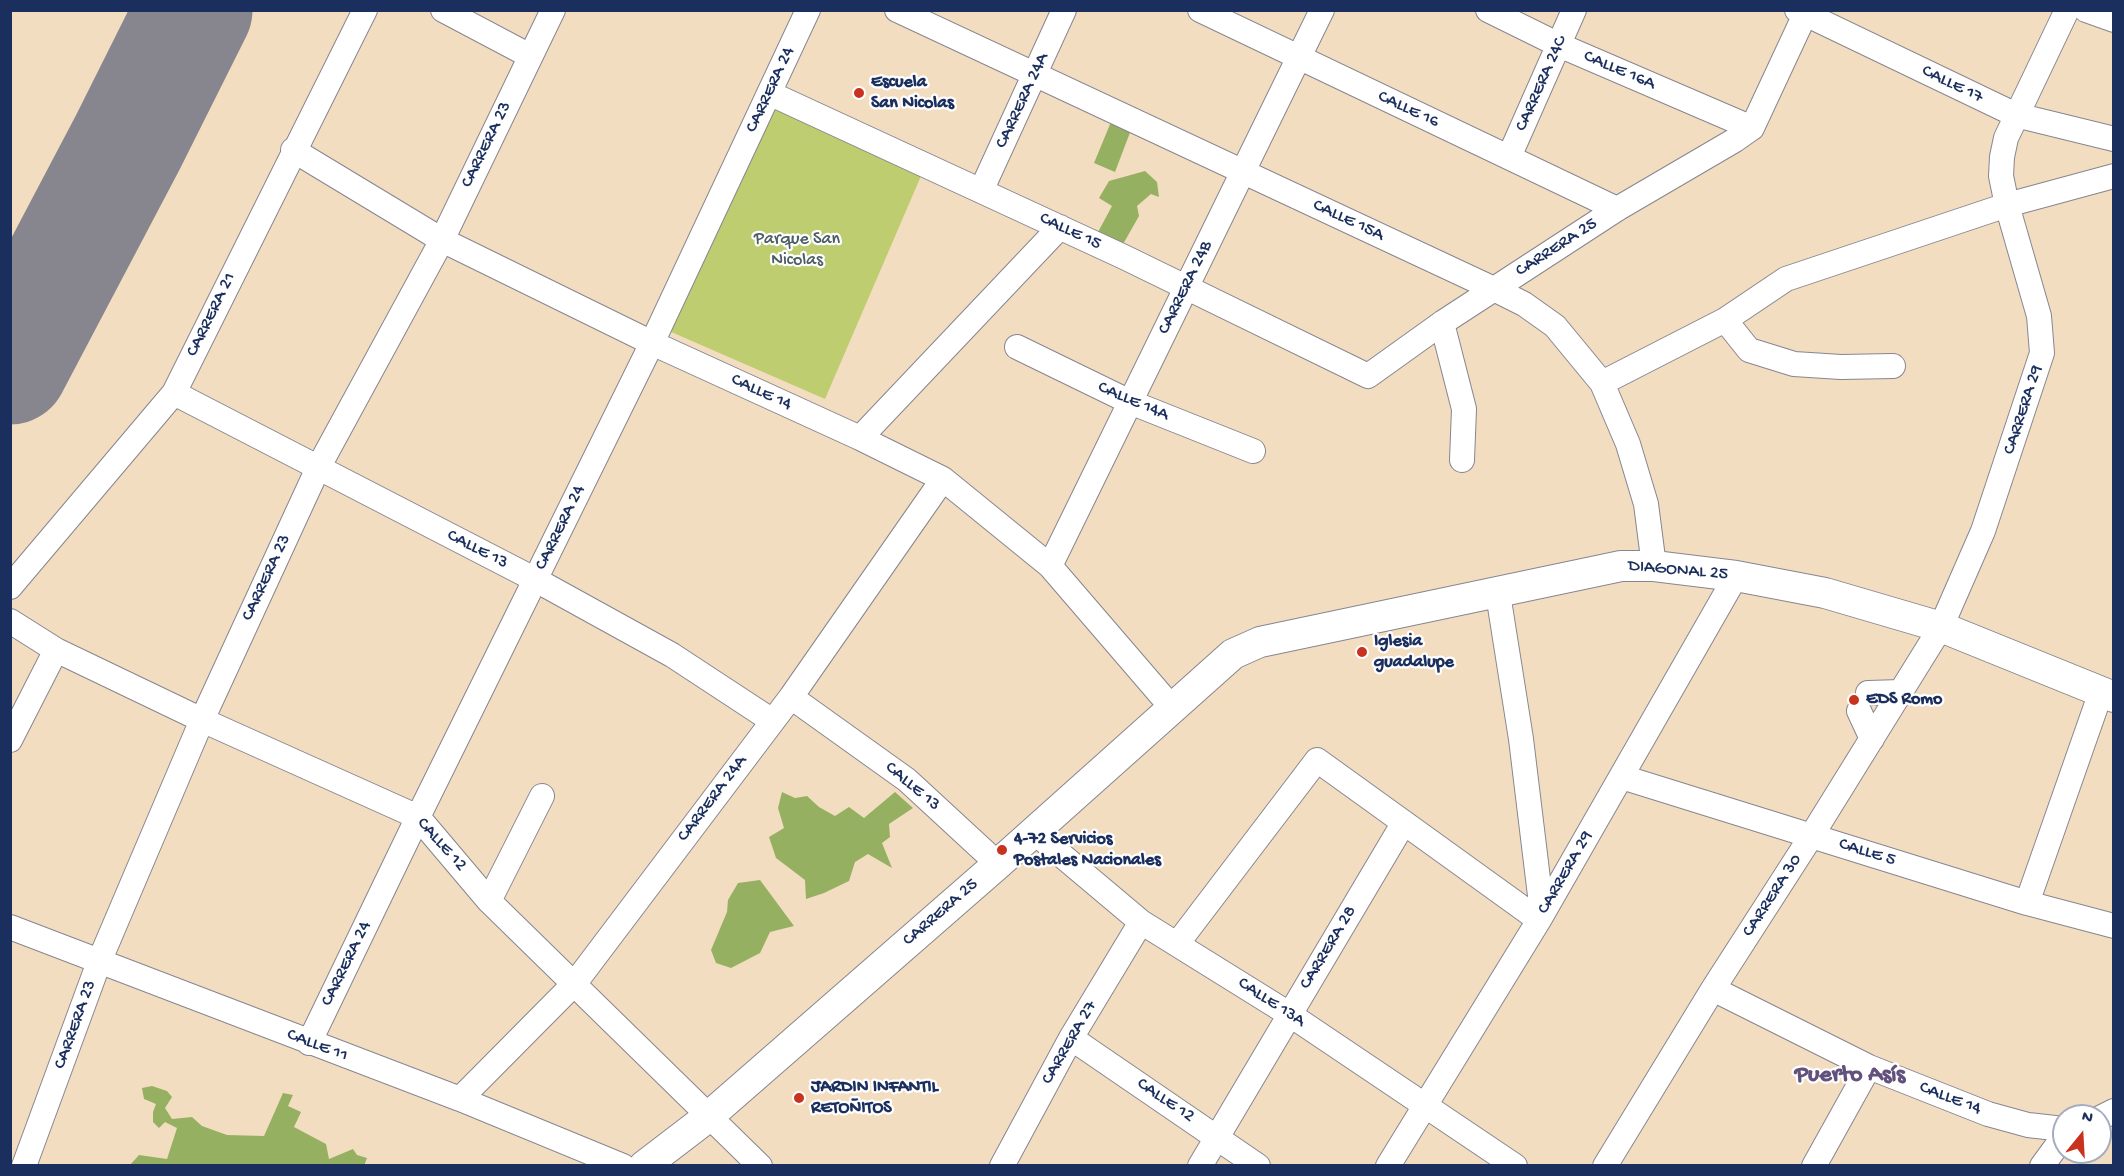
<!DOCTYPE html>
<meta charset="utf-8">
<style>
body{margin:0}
#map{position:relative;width:2124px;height:1176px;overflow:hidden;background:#f3ddc0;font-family:"Gochi Hand",sans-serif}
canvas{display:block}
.frame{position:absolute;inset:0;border:12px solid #1b2f5e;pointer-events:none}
.north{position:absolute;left:2052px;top:1104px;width:60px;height:60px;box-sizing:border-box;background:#fff;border:2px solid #a4acbf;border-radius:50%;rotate:18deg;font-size:16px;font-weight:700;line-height:24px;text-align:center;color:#1b2f5e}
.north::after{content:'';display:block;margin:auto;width:21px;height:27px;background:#c8321e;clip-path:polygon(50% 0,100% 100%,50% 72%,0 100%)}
</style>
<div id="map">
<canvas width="2124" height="1176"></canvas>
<div class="frame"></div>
<div class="north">N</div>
</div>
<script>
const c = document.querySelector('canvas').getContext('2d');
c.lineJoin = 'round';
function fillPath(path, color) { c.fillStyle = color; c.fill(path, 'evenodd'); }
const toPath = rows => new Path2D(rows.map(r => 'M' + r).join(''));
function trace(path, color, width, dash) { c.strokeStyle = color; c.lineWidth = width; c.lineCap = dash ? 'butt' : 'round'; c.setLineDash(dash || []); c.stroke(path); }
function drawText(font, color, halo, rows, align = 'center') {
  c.font = font + ' "Gochi Hand",sans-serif'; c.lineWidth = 4.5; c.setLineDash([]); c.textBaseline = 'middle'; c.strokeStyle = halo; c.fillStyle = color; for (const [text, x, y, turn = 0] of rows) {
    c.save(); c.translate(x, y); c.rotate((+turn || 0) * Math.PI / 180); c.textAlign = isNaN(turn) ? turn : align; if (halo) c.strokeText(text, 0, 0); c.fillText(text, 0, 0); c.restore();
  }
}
fillPath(toPath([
 [768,102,924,169,825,399,669,331]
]), '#bdcd6f');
fillPath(toPath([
 [1111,122,1131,130,1115,172,1094,163],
 [1145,171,1157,182,1159,197,1151,194,1137,206,1139,216,1122,246,1098,232,1112,206,1099,198,1109,181],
 [782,792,795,798,807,796,819,807,835,816,849,807,864,818,895,792,913,808,889,824,890,837,882,843,892,868,868,854,855,862,849,881,824,893,806,899,805,880,776,858,769,837,784,828,778,808],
 [760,880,794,926,770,932,760,953,731,968,716,963,711,950,727,912,728,900,738,883],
 [152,1086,167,1091,172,1097,165,1108,172,1119,192,1117,202,1126,227,1135,264,1136,283,1093,293,1095,288,1106,301,1112,294,1127,326,1144,329,1159,353,1149,357,1155,367,1158,364,1166,130,1165,139,1155,167,1159,177,1128,165,1122,159,1128,153,1122,153,1112,156,1104,144,1099,142,1088]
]), '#96b062');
trace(toPath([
 [10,366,128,142,194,10]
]), '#87868f', 117);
const minor = toPath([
 [443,10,530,56],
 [897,10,1494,289,1524,304,1555,326,1602,383,1628,444,1646,504,1654,566],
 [1200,10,1617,209],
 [1488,10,1559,45,1752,128],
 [1797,10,2016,115,2114,139],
 [2086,10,2114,20],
 [769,93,1124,257,1368,376,1442,323,1617,209,1735,140,1752,128,1807,10],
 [293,150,442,240,652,343,860,438,943,479,1050,566,1173,709],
 [1509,157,1574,10],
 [981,191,1064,10],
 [1725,320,1749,350,1794,364,1841,367,1893,366],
 [1442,323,1464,409,1462,460],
 [1017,347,1130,402,1253,451],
 [1602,383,1725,320,1786,279,2007,205,2114,176],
 [174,393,536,580,672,655,771,720],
 [860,438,1060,227],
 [1050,566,1322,10],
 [10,587,174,393,365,10],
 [1498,594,1521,739,1542,912],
 [10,621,56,650,202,720,418,817,489,901,760,1166],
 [1868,693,1901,692],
 [791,697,907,780,998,864],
 [1859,711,1872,739],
 [10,740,56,650],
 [1622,777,2027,903,2114,926],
 [1034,832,1141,922,1289,1014,1515,1166],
 [489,901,542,796],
 [2027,903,2101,692],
 [10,927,460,1099,623,1166],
 [1177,944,1317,760,1539,920],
 [1713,989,1869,1067,1988,1114,2028,1125,2064,1129],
 [1071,1038,1258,1166],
 [309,1043,418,817,652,343,808,10],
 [460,1099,575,983,791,697,943,479],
 [2100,1118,2114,1111],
 [24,1166,99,962,202,720,318,468,442,240,553,10],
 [1002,1166,1071,1038,1141,922],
 [1200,1166,1403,824],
 [1388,1166,1539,920,1736,576],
 [1605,1166,1713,989,1812,835,1941,627,1983,531,2042,353,2039,316,2007,205,2001,176,2002,157,2006,138,2067,10],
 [1814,1166,1869,1067],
 [2042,1166,2064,1136]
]);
const major = toPath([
 [644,1166,708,1117,998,864,1233,654,1260,642,1621,566,1654,566,1736,576,1825,593,1941,627,2114,697]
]);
trace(minor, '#87868f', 26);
trace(major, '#87868f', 32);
trace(minor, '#fff', 24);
trace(major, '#fff', 30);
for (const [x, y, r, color] of [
 [859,93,6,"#c8321e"],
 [1362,652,6,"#c8321e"],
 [1854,700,6,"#c8321e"],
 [1002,850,6,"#c8321e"],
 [799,1098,6,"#c8321e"]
]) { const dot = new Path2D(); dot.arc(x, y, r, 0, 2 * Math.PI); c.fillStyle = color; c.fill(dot); trace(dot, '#fff', 2); }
drawText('18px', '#1b2f5e', '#fff', [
 ["CALLE 16A",1619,71,23],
 ["CARRERA 24C",1542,84,-66],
 ["CALLE 17",1952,85,26],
 ["CARRERA 24",771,90,-65],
 ["CARRERA 24A",1023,101,-65],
 ["CALLE 16",1408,110,25],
 ["CARRERA 23",487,145,-64],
 ["CALLE 15A",1348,221,25],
 ["CALLE 15",1070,232,25],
 ["CARRERA 25",1557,248,-33],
 ["CARRERA 24B",1186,288,-64],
 ["CARRERA 21",212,315,-64],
 ["CALLE 14",761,393,25],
 ["CALLE 14A",1133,402,23],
 ["CARRERA 29",2024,410,-72],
 ["CARRERA 24",561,528,-64],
 ["CALLE 13",477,550,27],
 ["DIAGONAL 25",1678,571,5],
 ["CARRERA 23",267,578,-65],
 ["CALLE 13",912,787,40],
 ["CARRERA 24A",713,799,-53],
 ["CALLE 12",441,845,48],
 ["CALLE 5",1867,853,17],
 ["CARRERA 29",1566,873,-60],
 ["CARRERA 30",1773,896,-57],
 ["CARRERA 25",941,913,-41],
 ["CARRERA 28",1329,948,-59],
 ["CARRERA 24",347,964,-64],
 ["CALLE 13A",1271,1003,33],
 ["CARRERA 23",76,1025,-70],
 ["CARRERA 27",1070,1043,-60],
 ["CALLE 11",317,1046,21],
 ["CALLE 14",1950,1099,21],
 ["CALLE 12",1165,1101,34]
]);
drawText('bold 18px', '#1b2f5e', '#fff', [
 ["Escuela",871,83],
 ["San Nicolas",871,104],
 ["Iglesia",1374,642],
 ["guadalupe",1374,663],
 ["EDS Romo",1866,700],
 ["4-72 Servicios",1014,840],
 ["Postales Nacionales",1014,861],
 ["JARDIN INFANTIL",811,1088],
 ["RETOÑITOS",811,1109]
], 'left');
drawText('18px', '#4c5e63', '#fff', [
 ["Parque San",797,240],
 ["Nicolas",797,261]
]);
drawText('bold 24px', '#61517c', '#fff', [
 ["Puerto Asís",1850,1076]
]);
</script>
